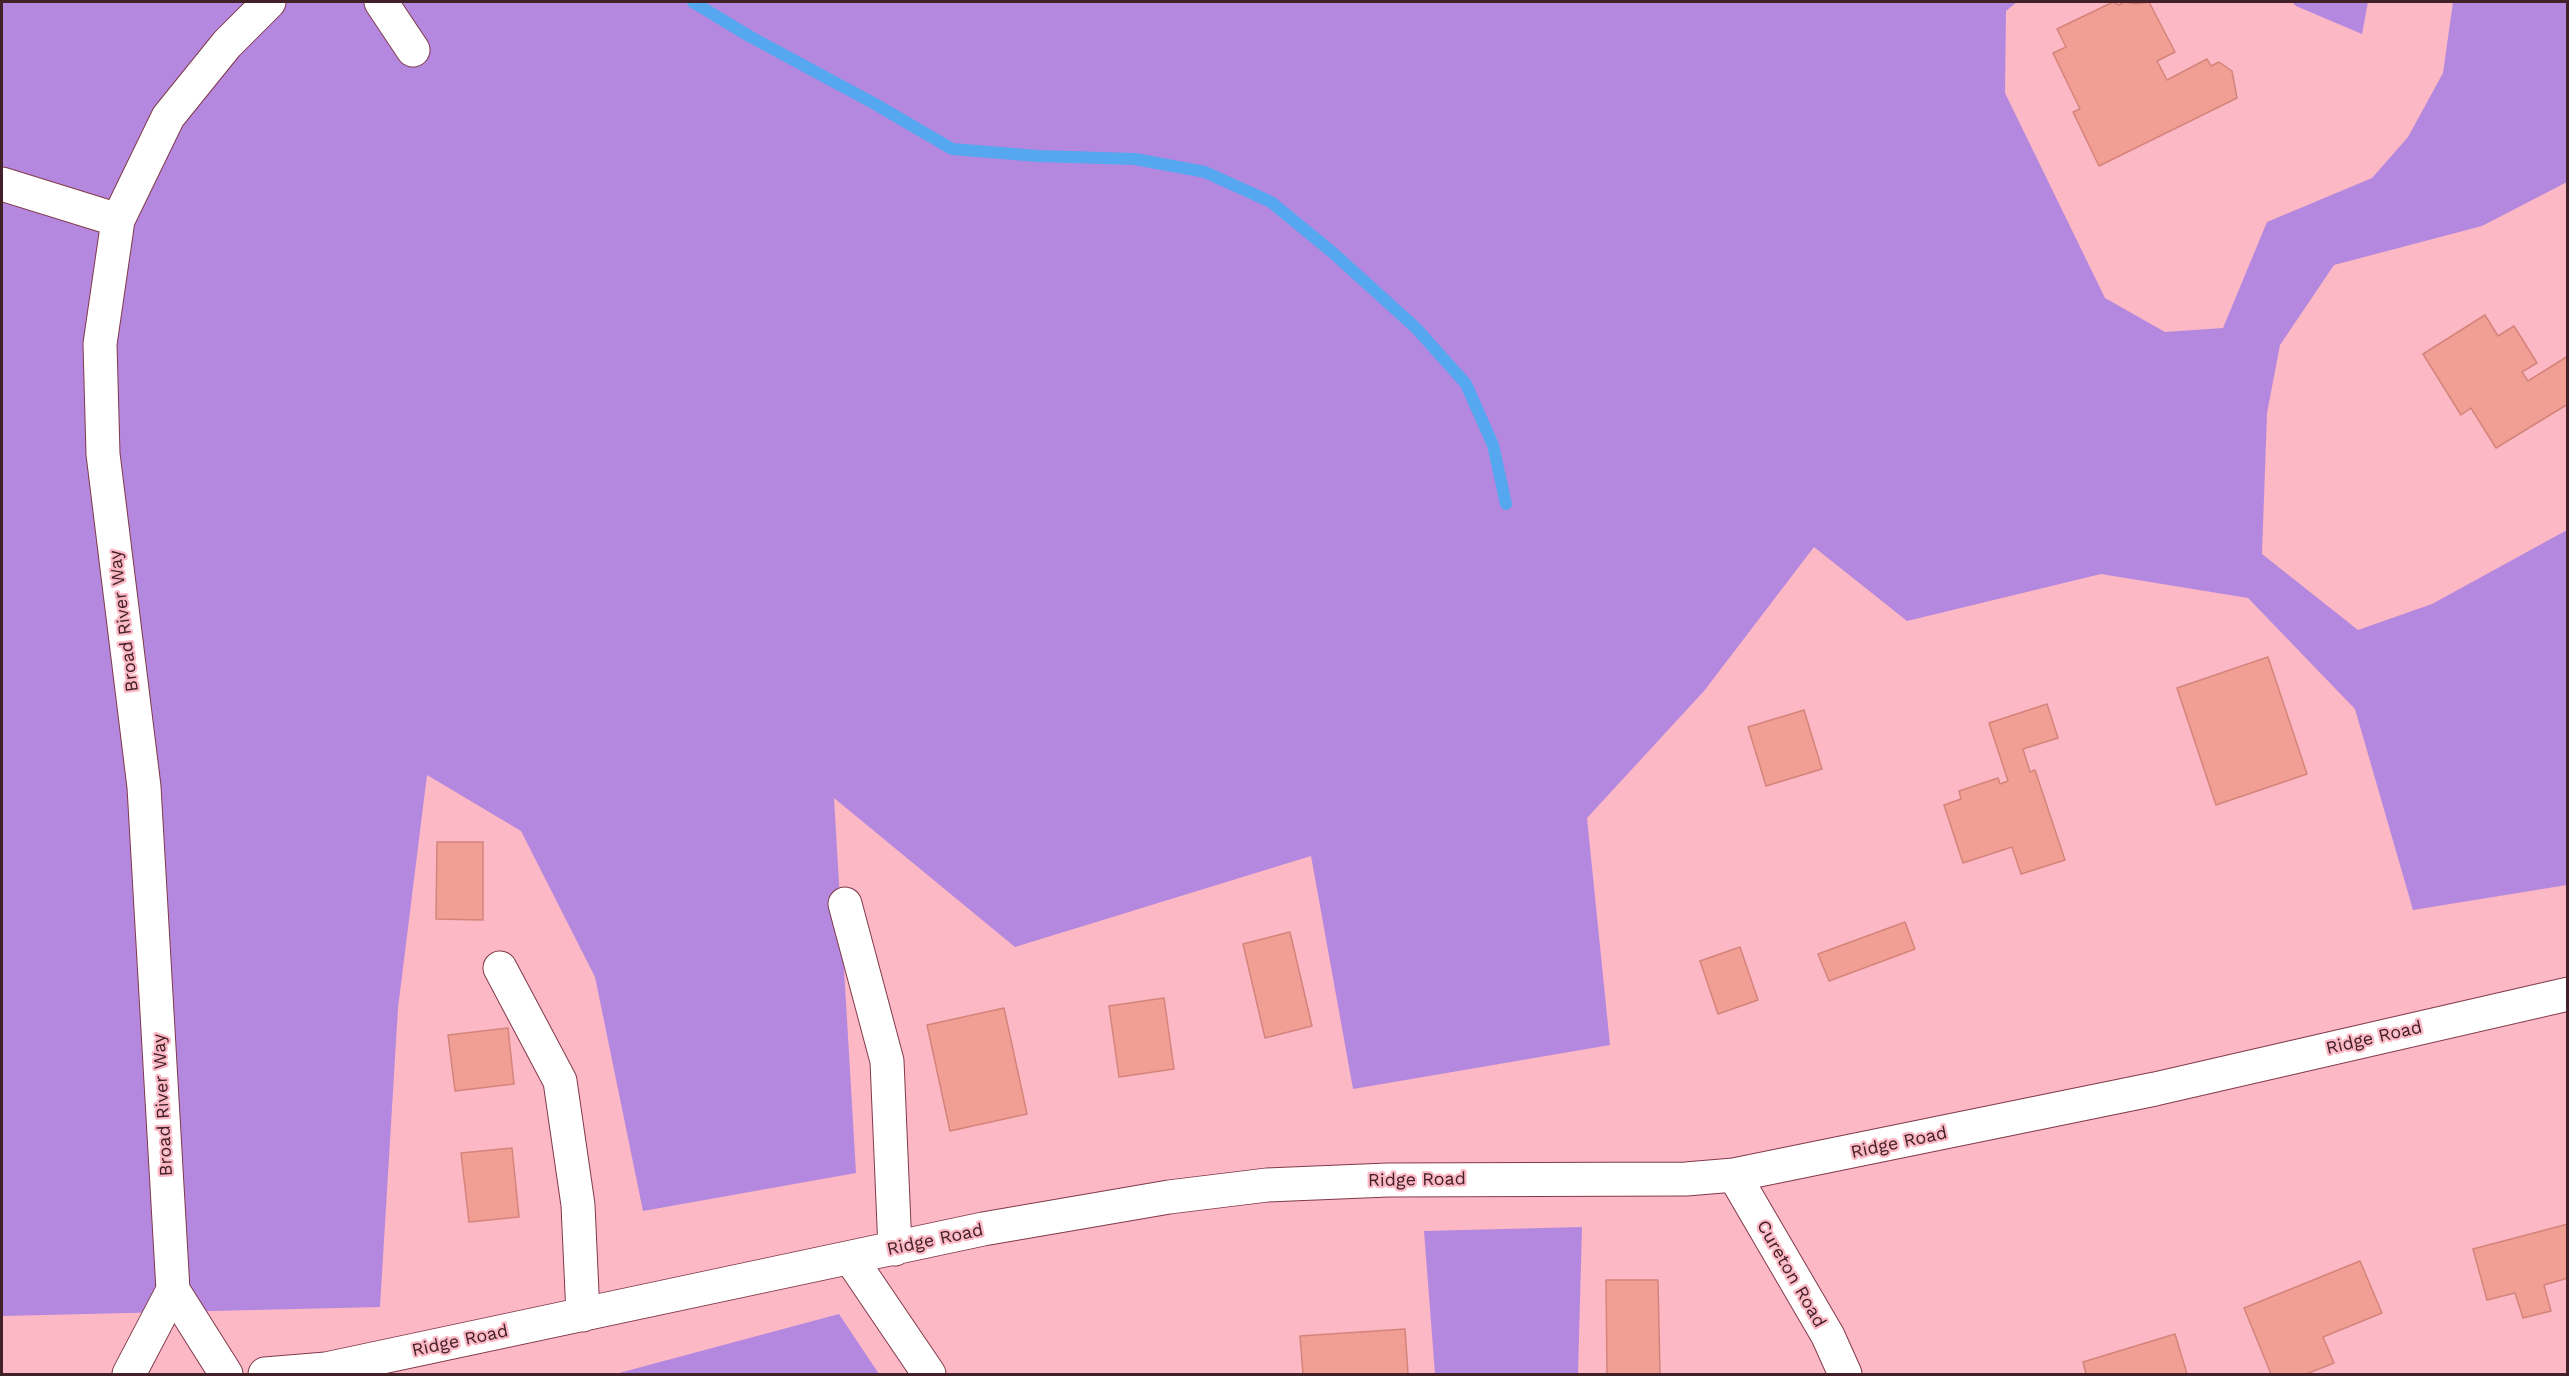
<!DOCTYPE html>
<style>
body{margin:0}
#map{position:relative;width:2569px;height:1376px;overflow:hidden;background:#fcb8c4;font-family:"Work Sans",sans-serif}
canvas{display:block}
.frame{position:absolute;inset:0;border:3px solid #412027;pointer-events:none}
</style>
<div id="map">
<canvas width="2569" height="1376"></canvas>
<div class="frame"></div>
</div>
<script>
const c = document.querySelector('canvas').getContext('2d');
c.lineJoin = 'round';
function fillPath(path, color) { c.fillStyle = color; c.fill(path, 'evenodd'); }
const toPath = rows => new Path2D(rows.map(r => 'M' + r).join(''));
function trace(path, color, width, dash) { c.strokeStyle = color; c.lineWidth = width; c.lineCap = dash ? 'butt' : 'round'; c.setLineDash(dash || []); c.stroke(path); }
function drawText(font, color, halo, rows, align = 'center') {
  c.font = font + ' "Work Sans",sans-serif'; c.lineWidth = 4.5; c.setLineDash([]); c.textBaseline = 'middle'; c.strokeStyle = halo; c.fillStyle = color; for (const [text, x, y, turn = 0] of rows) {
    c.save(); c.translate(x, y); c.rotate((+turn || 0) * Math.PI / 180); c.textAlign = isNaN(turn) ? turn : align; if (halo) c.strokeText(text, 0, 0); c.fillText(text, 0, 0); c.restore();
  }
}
fillPath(toPath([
 [2,2,2017,2,2006,11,2005,93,2105,298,2165,332,2223,328,2267,222,2372,178,2408,137,2443,73,2453,2,2567,2,2567,182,2482,226,2334,265,2280,345,2267,413,2262,554,2358,630,2432,604,2567,530,2567,885,2413,910,2355,709,2248,598,2101,574,1907,621,1814,547,1704,691,1587,818,1610,1045,1353,1089,1311,856,1015,947,834,798,856,1173,643,1211,595,977,521,831,427,775,398,1008,380,1307,2,1316],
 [2292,2,2368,2,2362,34,2296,6],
 [1582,1227,1578,1374,1435,1374,1424,1231],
 [839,1314,879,1374,619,1373]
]), '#b588df');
trace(toPath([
 [693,2,749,36,875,104,952,149,1038,156,1135,159,1205,172,1271,202,1332,252,1416,328,1466,384,1493,445,1506,504]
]), '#55a7ef', 12);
const building = toPath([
 [2113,2,2119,5,2125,2,2136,4,2149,2,2175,52,2157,61,2167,80,2207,59,2211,66,2219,62,2232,71,2237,98,2099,166,2073,112,2080,109,2053,53,2066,47,2057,29,2113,2],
 [2485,315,2498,336,2514,326,2537,363,2522,372,2528,381,2568,356,2568,404,2496,448,2471,408,2461,415,2423,354,2485,315],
 [2268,657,2307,774,2216,805,2177,688,2268,657],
 [2047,704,2058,738,2023,749,2030,772,2035,770,2065,860,2021,874,2012,847,1963,863,1944,805,1961,799,1959,791,1998,778,2000,784,2008,781,1989,723,2047,704],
 [1804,710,1822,769,1766,786,1748,727,1804,710],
 [437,842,483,842,483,920,436,919,437,842],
 [1905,922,1915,949,1829,981,1818,954,1905,922],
 [1290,932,1312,1026,1265,1038,1243,944,1290,932],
 [1740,947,1758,1000,1718,1014,1700,961,1740,947],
 [1164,998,1174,1069,1119,1077,1109,1006,1164,998],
 [1004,1008,1027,1114,950,1131,927,1025,1004,1008],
 [508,1028,514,1084,455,1091,448,1035,508,1028],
 [512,1148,519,1217,469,1222,461,1153,512,1148],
 [2568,1224,2568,1278,2544,1285,2551,1311,2523,1318,2515,1293,2487,1300,2473,1249,2568,1224],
 [2360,1261,2382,1313,2323,1337,2334,1363,2306,1374,2271,1374,2244,1308,2360,1261],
 [1606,1280,1658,1280,1660,1374,1607,1374,1606,1280],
 [1405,1329,1408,1374,1303,1374,1300,1336,1405,1329],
 [2175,1334,2187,1374,2086,1374,2083,1362,2175,1334]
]);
fillPath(building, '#f19f94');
trace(building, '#d4847b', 1.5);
const minor = toPath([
 [381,2,413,50],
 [2,184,118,220],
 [845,904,887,1061,895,1249],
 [500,968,560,1081,578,1205,583,1315],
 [1734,1175,1828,1336,1845,1374],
 [851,1259,929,1374],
 [173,1290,144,787,103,454,100,344,118,220,168,117,227,44,269,2],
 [129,1374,173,1290,226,1374],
 [265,1374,326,1369,983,1229,1169,1197,1267,1185,1388,1180,1686,1179,1734,1175,2155,1089,2568,994]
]);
trace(minor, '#813a4b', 35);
trace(minor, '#fff', 33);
drawText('18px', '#412027', '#fcb8c4', [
 ["Broad River Way",124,621,-97],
 ["Ridge Road",2374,1038,-13],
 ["Broad River Way",163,1105,-93],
 ["Ridge Road",1899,1143,-12],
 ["Ridge Road",1417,1180,-1],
 ["Ridge Road",935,1240,-12],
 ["Cureton Road",1791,1274,60],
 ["Ridge Road",460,1341,-12]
]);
</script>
